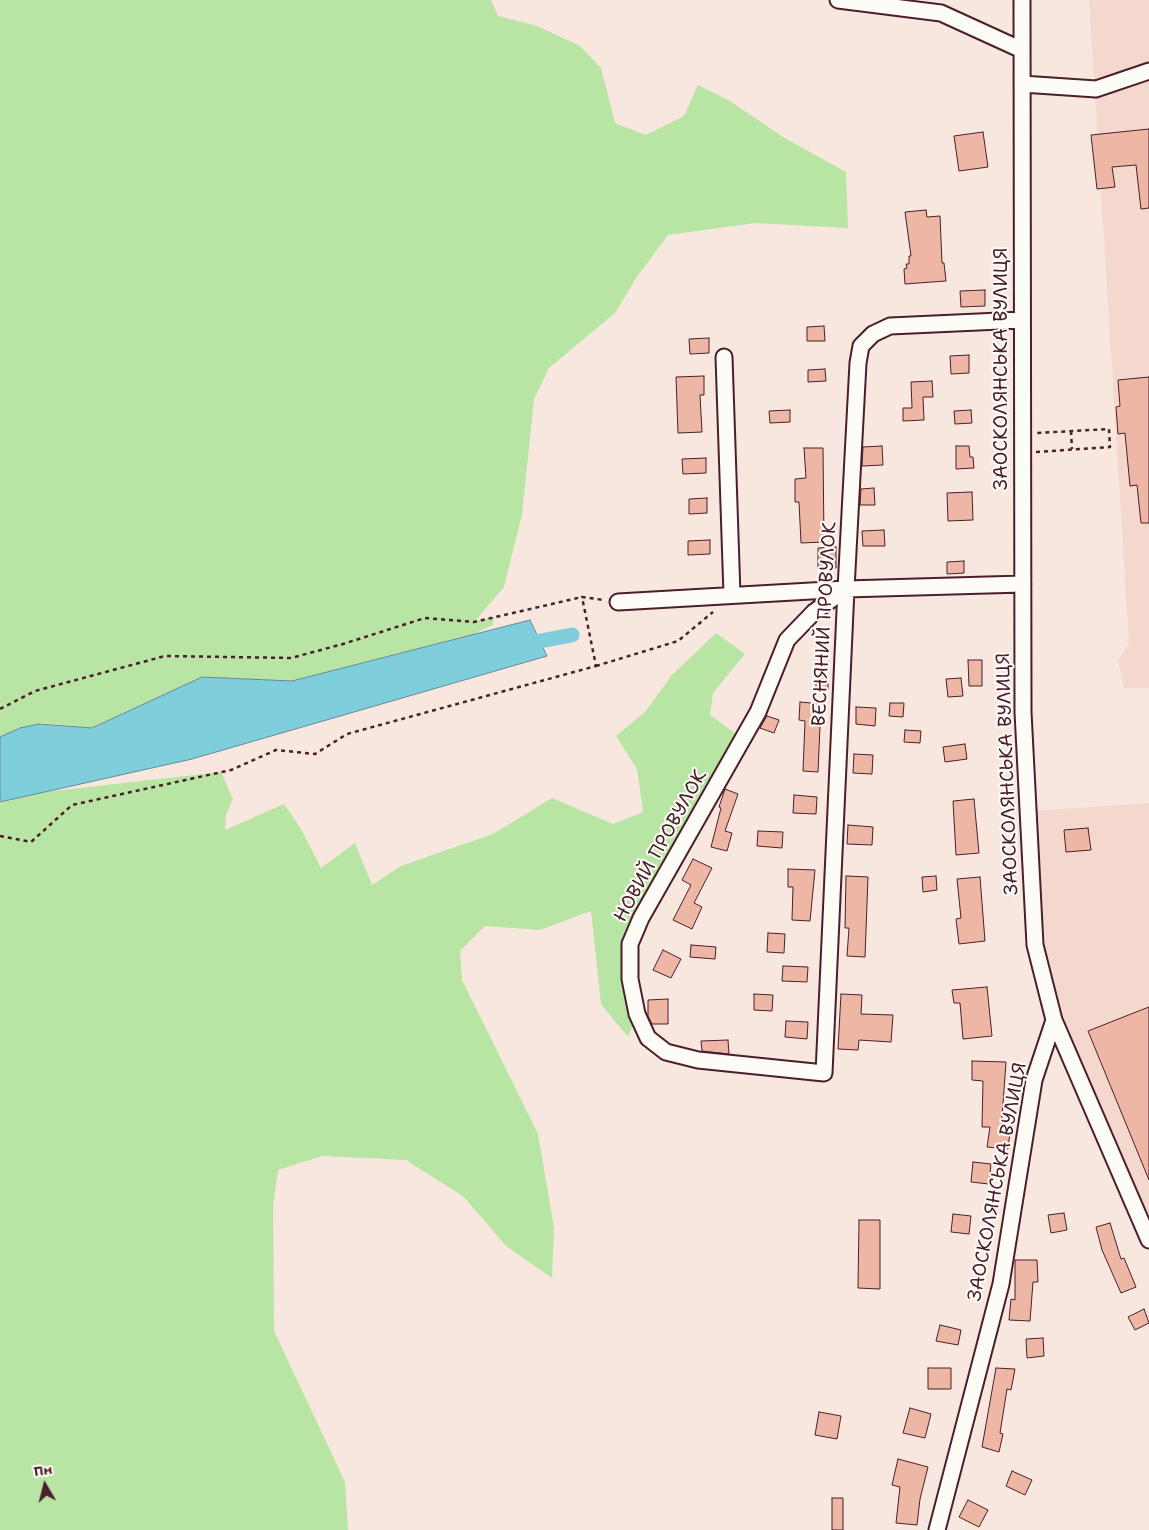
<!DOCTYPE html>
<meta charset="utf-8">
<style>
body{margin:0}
#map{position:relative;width:1149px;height:1530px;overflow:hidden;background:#f8e7de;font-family:"Shantell Sans",sans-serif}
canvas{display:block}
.north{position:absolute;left:20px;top:1460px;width:50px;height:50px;-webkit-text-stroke:4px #fdfcf7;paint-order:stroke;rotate:352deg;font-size:14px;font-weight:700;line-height:20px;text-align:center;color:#4a1f2b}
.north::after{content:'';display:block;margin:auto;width:18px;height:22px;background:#4a1f2b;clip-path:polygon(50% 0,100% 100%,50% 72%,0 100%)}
</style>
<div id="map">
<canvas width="1149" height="1530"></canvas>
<div class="north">Пн</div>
</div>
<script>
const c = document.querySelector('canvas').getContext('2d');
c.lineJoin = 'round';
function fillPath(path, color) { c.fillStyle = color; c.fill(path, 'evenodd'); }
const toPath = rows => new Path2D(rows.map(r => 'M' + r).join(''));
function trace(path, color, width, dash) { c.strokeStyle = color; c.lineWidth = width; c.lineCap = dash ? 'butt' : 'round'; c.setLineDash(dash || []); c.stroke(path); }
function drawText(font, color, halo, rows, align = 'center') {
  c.font = font + ' "Shantell Sans",sans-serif'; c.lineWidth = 4; c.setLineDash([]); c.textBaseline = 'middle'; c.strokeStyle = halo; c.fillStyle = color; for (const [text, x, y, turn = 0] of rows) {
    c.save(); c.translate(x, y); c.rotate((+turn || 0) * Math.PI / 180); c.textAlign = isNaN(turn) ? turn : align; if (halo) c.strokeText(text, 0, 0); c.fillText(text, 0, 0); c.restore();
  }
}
fillPath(toPath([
 [1089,0,1149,0,1149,688,1124,688,1118,661,1129,643],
 [1149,803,1149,1231,1054,1020,1045,964,1032,811]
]), '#f5d8cd');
fillPath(toPath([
 [0,0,491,0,498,16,537,26,580,46,601,68,615,123,646,135,684,116,698,85,730,101,783,137,846,172,848,228,755,223,668,235,636,278,615,313,549,368,534,399,522,514,504,587,475,621,494,617,493,625,472,635,292,681,202,677,92,728,41,723,0,737],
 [716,633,745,654,713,693,710,715,743,739,641,918,630,966,637,1014,628,1037,601,1004,591,911,540,930,485,926,460,951,462,980,538,1134,554,1228,552,1278,506,1246,464,1197,406,1160,322,1156,278,1170,273,1206,274,1331,345,1482,348,1530,0,1530,0,803,44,792,221,772,233,799,226,815,225,830,284,804,301,829,321,868,355,843,372,885,401,866,493,834,552,798,613,824,643,812,637,769,616,736,645,712,672,675]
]), '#b8e5a3');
const water = toPath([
 [530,620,547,656,192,759,0,802,0,737,20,728,39,724,92,728,202,677,292,681,530,620]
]);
fillPath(water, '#7fcedc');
trace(water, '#6a8895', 1);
trace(toPath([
 [519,645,572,635]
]), '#7fcedc', 15);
const building = toPath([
 [1149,129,1149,208,1141,209,1136,165,1112,167,1115,187,1097,189,1091,135,1149,129],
 [983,132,988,167,959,171,954,136,983,132],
 [926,210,927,217,940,216,942,263,944,263,946,281,905,284,904,269,907,268,906,264,909,264,909,256,911,256,905,212,926,210],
 [985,290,985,306,961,307,960,291,985,290],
 [824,326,825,341,807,341,807,327,824,326],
 [709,338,709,353,690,354,689,339,709,338],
 [969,355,969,373,951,374,950,356,969,355],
 [825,369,826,381,808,382,808,370,825,369],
 [704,376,704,395,700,395,702,432,678,433,676,377,704,376],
 [1149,377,1149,523,1141,523,1137,485,1130,486,1125,433,1118,434,1116,407,1120,406,1118,380,1149,377],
 [932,381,933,397,923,397,924,420,903,421,903,408,912,408,911,382,932,381],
 [790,410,790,422,770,423,769,411,790,410],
 [971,410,972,423,955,424,954,411,971,410],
 [882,446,883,465,862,466,863,447,882,446],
 [956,446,969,446,970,457,973,457,974,468,956,469,956,446],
 [804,448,823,448,824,542,801,543,799,502,795,502,795,479,806,478,804,448],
 [706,458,706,473,683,474,682,459,706,458],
 [874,488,875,505,860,505,861,489,874,488],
 [972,492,973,520,948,521,947,493,972,492],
 [707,498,707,513,689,514,689,499,707,498],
 [884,530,885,546,863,546,862,531,884,530],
 [710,540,710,554,688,555,688,541,710,540],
 [836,547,836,568,818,569,818,548,836,547],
 [964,561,964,573,947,574,947,562,964,561],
 [968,660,982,660,982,686,969,686,968,660],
 [816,676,828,677,828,690,816,689,816,676],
 [961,678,963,696,948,697,946,679,961,678],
 [800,702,821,704,818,772,803,771,805,721,799,720,800,702],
 [890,703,904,703,903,717,889,716,890,703],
 [856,707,876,708,875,726,856,724,856,707],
 [767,716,779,720,774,733,760,728,767,716],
 [905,730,921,731,920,743,904,742,905,730],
 [965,744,967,759,945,762,943,747,965,744],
 [854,754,873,755,872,774,853,773,854,754],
 [725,789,738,794,725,831,732,833,727,851,711,847,721,808,719,807,725,789],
 [794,795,817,797,816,814,793,813,794,795],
 [974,799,979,853,956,855,953,801,974,799],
 [848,825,873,827,872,845,847,844,848,825],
 [1088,828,1091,850,1066,852,1064,830,1088,828],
 [758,831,783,832,782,848,757,846,758,831],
 [693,859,712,868,694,903,702,907,692,929,673,920,691,885,682,880,693,859],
 [788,869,815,870,810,921,792,920,793,887,788,887,788,869],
 [846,876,868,877,865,957,847,956,849,928,845,928,846,876],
 [936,876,937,890,923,892,922,877,936,876],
 [980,877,985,941,959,944,956,919,961,918,957,879,980,877],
 [768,933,785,934,784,953,767,952,768,933],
 [691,945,716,947,715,959,690,957,691,945],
 [663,950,681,959,671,978,653,970,663,950],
 [783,966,808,967,807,982,782,981,783,966],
 [987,987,992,1036,963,1039,960,1003,954,1003,952,990,987,987],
 [754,994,773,995,772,1011,754,1010,754,994],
 [841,994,862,995,861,1014,893,1015,891,1042,859,1040,858,1050,838,1049,841,994],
 [668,999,668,1024,652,1024,648,1016,648,1000,668,999],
 [1149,1007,1149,1180,1088,1031,1149,1007],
 [786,1021,808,1022,807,1039,785,1037,786,1021],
 [728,1040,729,1054,702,1051,701,1041,728,1040],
 [972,1061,1006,1062,1001,1131,1010,1132,1008,1149,987,1147,990,1127,982,1127,983,1081,972,1080,972,1061],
 [973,1162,991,1164,989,1184,971,1182,973,1162],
 [1064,1213,1067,1230,1051,1233,1048,1215,1064,1213],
 [953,1214,971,1216,969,1234,951,1232,953,1214],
 [859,1220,880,1220,880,1289,858,1288,859,1220],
 [1110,1223,1121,1259,1124,1258,1136,1287,1121,1293,1102,1250,1096,1227,1110,1223],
 [1015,1260,1037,1260,1038,1282,1033,1282,1030,1321,1009,1320,1011,1299,1015,1300,1015,1260],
 [1144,1309,1149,1323,1135,1330,1128,1317,1144,1309],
 [940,1325,961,1330,958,1345,936,1341,940,1325],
 [1043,1338,1044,1356,1027,1358,1026,1339,1043,1338],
 [928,1368,951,1368,951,1389,928,1389,928,1368],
 [996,1368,1015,1369,1011,1390,1007,1389,1000,1433,1003,1434,999,1452,982,1447,996,1368],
 [910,1408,931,1414,925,1438,903,1433,910,1408],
 [819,1412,841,1416,837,1439,815,1435,819,1412],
 [898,1459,928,1467,920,1499,917,1525,896,1523,900,1487,892,1485,898,1459],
 [1012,1471,1032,1480,1025,1495,1006,1486,1012,1471],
 [832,1498,843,1498,843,1530,832,1530,832,1498],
 [968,1500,988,1510,979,1527,959,1517,968,1500]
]);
fillPath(building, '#eeb6a5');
trace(building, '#4a1f2b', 1);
const minor = toPath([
 [838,0,941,13,1022,50],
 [1022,0,1023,712,1035,945,1054,1020,1149,1240],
 [1022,84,1096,89,1149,71],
 [724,357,732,595],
 [846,589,814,612,787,640,758,712,641,918,630,944,630,979,637,1014,648,1038,666,1052,698,1060,824,1073,846,589,858,363,861,346,873,334,890,326,1022,320],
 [618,602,846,589,1023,584],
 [937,1530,1001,1284,1034,1080,1054,1020]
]);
trace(minor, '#4a1f2b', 19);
trace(toPath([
 [1071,431,1072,449],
 [1036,452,1110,447,1109,429,1037,433],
 [596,666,678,641,713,612],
 [0,709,35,691,165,656,291,658,343,644,425,618,474,622,582,597],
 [0,836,31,842,72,805,231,770,276,750,315,754,347,734,596,666,582,597,604,600]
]), '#4a1f2b', 2.5, [4, 4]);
trace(minor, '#fdfcf7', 15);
drawText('19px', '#4a1f2b', '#fdfcf7', [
 ["ЗАОСКОЛЯНСЬКА ВУЛИЦЯ",1002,369,-90],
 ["ВЕСНЯНИЙ ПРОВУЛОК",825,624,-87],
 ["ЗАОСКОЛЯНСЬКА ВУЛИЦЯ",1008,774,-92],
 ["НОВИЙ ПРОВУЛОК",661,846,-61],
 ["ЗАОСКОЛЯНСЬКА ВУЛИЦЯ",998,1182,-79]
]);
</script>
